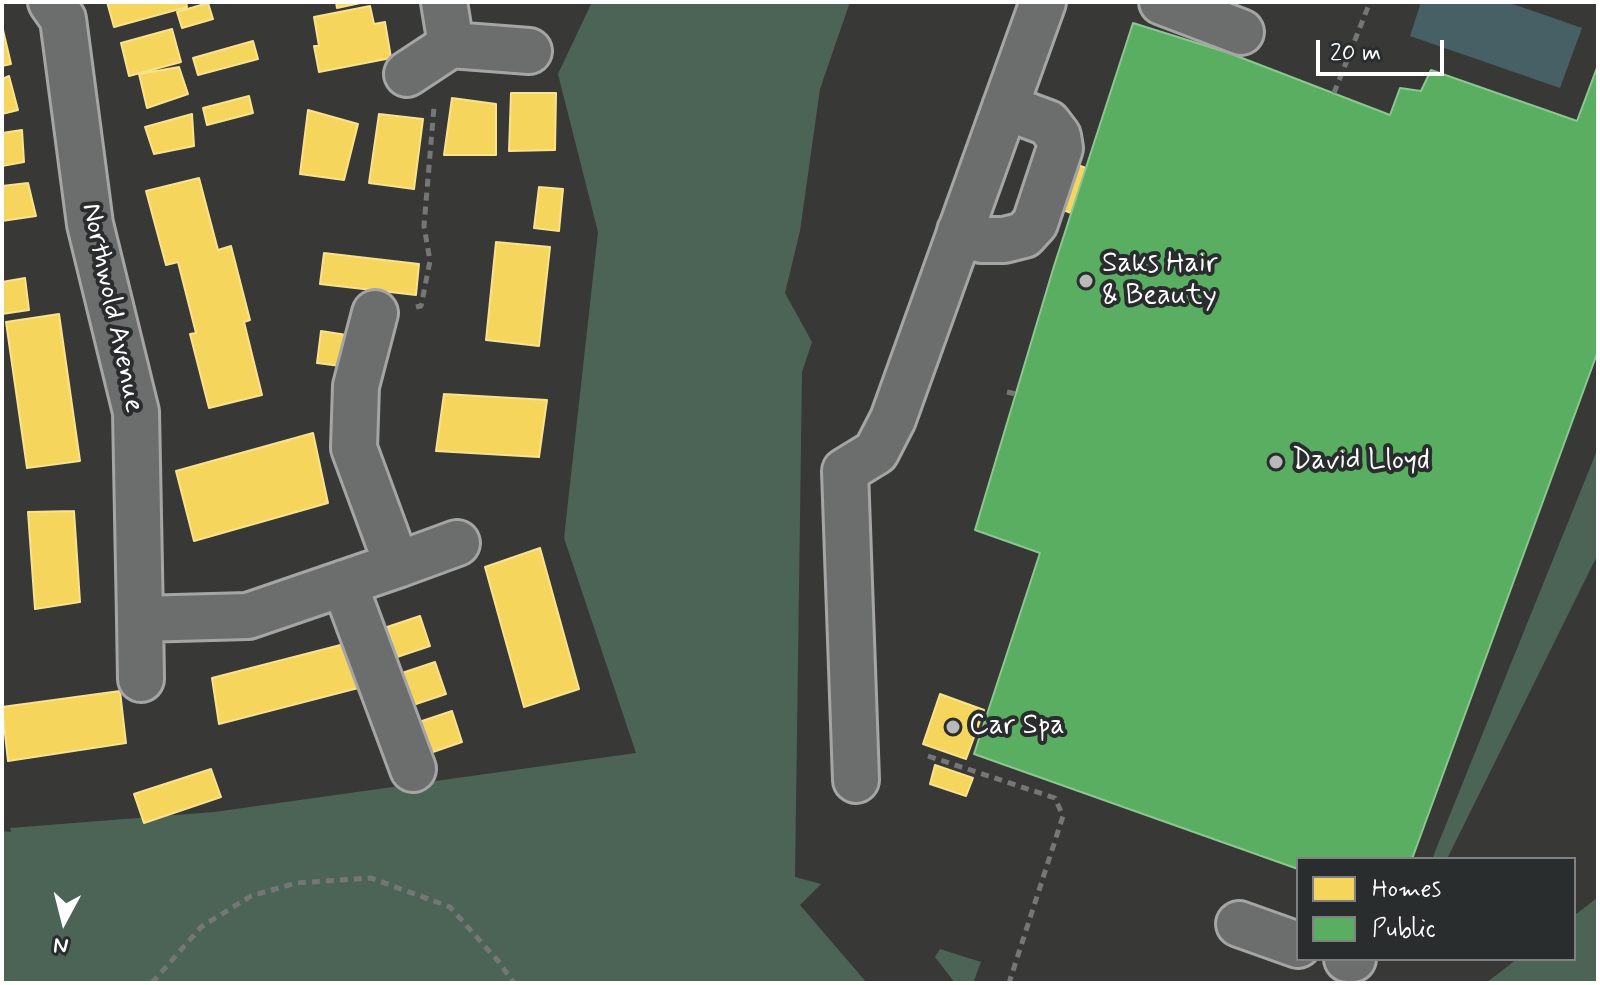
<!DOCTYPE html>
<style>
body{margin:0}
#map{position:relative;width:1600px;height:985px;overflow:hidden;background:#383837;font-family:Mynerve,sans-serif}
canvas{display:block}
.frame{position:absolute;inset:0;border:4px solid #fff;pointer-events:none}
.legend{position:absolute;left:1296px;top:857px;width:280px;height:104px;box-sizing:border-box;background:#2a2d2e;border:2px solid #7f8182;margin:0;padding:10px 14px;list-style:none;font-size:24px;color:#fff}
.legend li{display:flex;align-items:center;gap:16px;height:40px}
.legend b{width:40px;border:2px solid #7f8182}
.north{position:absolute;left:24px;top:881px;width:80px;height:80px;-webkit-text-stroke:6px #2a2d2e;paint-order:stroke;rotate:187deg;font-size:22px;font-weight:700;line-height:32px;text-align:center;color:#fff}
.north::after{content:'';display:block;margin:auto;width:28px;height:36px;background:#fff;clip-path:polygon(50% 0,100% 100%,50% 72%,0 100%)}
.scale{position:absolute;left:1316px;top:40px;width:128px;height:36px;box-sizing:border-box;border:4px solid #fff;border-top:0;padding-left:10px;font-size:24px;line-height:28px;white-space:nowrap;color:#fff;-webkit-text-stroke:6px #2a2d2e;paint-order:stroke}
</style>
<div id="map">
<canvas width="1600" height="985"></canvas>
<div class="frame"></div>
<ul class="legend">
<li><b style="height:22px;background:#f6d55c"></b>Homes</li>
<li><b style="height:22px;background:#5aae61"></b>Public</li>
</ul>
<div class="north">N</div>
<div class="scale">20 m</div>
</div>
<script>
const c = document.querySelector('canvas').getContext('2d');
c.lineJoin = 'round';
function fillPath(path, color) { c.fillStyle = color; c.fill(path, 'evenodd'); }
const toPath = rows => new Path2D(rows.map(r => 'M' + r).join(''));
function trace(path, color, width, dash) { c.strokeStyle = color; c.lineWidth = width; c.lineCap = dash ? 'butt' : 'round'; c.setLineDash(dash || []); c.stroke(path); }
function drawText(font, color, halo, rows, align = 'center') {
  c.font = font + ' Mynerve,sans-serif'; c.lineWidth = 8; c.setLineDash([]); c.textBaseline = 'middle'; c.strokeStyle = halo; c.fillStyle = color; for (const [text, x, y, turn = 0] of rows) {
    c.save(); c.translate(x, y); c.rotate((+turn || 0) * Math.PI / 180); c.textAlign = isNaN(turn) ? turn : align; if (halo) c.strokeText(text, 0, 0); c.fillText(text, 0, 0); c.restore();
  }
}
fillPath(toPath([
 [592,2,850,2,820,89,800,231,785,293,812,342,802,372,795,877,821,884,800,905,867,983,2,983,2,831,11,832,10,828,214,812,636,753,564,538,598,232,558,74],
 [1598,448,1598,554,1447,859,1432,859],
 [1598,897,1598,983,1486,983,1517,959,1574,959,1574,916],
 [940,949,981,962,973,983,955,983,935,957]
]), '#4c6455');
fillPath(toPath([
 [1421,2,1507,2,1582,28,1560,88,1410,36]
]), '#466066');
const homes = toPath([
 [107,2,186,2,187,7,114,27,107,2],
 [336,2,365,2,337,8,336,2],
 [208,3,213,19,182,28,177,12,208,3],
 [370,6,374,24,385,22,391,58,319,72,314,46,319,46,314,17,370,6],
 [172,29,181,62,129,76,121,43,172,29],
 [3,30,11,64,2,66,2,31,3,30],
 [253,41,258,59,198,75,193,58,253,41],
 [179,67,188,94,147,108,139,74,179,67],
 [9,76,18,110,2,114,2,79,9,76],
 [511,93,556,93,555,150,509,151,511,93],
 [249,96,253,113,207,125,203,108,249,96],
 [452,98,496,104,496,155,444,155,452,98],
 [308,110,358,124,344,180,300,174,308,110],
 [192,114,194,146,154,154,145,127,192,114],
 [379,114,423,119,414,189,369,183,379,114],
 [22,130,24,162,2,166,2,133,22,130],
 [1047,154,1086,168,1071,213,1029,197,1047,154],
 [199,178,218,250,231,246,250,320,244,322,262,395,209,408,190,334,196,333,178,262,166,265,146,191,199,178],
 [28,183,36,216,2,221,2,186,28,183],
 [539,187,563,189,559,231,534,228,539,187],
 [496,242,550,247,539,346,486,340,496,242],
 [324,253,419,264,416,295,320,284,324,253],
 [25,278,29,310,2,314,2,282,25,278],
 [59,314,80,461,27,468,6,322,59,314],
 [321,331,353,336,348,367,317,363,321,331],
 [444,394,547,400,539,457,436,451,444,394],
 [313,433,328,503,194,541,176,471,313,433],
 [74,511,80,602,35,609,28,512,74,511],
 [540,548,579,689,524,707,485,567,540,548],
 [420,616,430,646,397,657,387,627,420,616],
 [360,640,366,686,219,724,212,678,360,640],
 [435,662,446,694,413,705,402,673,435,662],
 [120,691,126,743,8,761,2,707,120,691],
 [940,694,984,710,966,759,923,744,940,694],
 [452,711,462,742,430,753,419,722,452,711],
 [935,765,973,778,966,796,930,784,935,765],
 [211,769,221,797,144,823,134,794,211,769]
]);
fillPath(homes, '#f6d55c');
trace(homes, '#f9e28d', 2);
const public = toPath([
 [1133,23,1229,53,1390,115,1400,88,1421,91,1431,70,1577,121,1598,65,1598,351,1412,859,1298,859,1298,869,974,754,1040,553,975,530,1054,266,1133,23]
]);
fillPath(public, '#5aae61');
trace(public, '#8cc690', 2);
const minor = toPath([
 [51,2,63,19,90,224,136,412,140,619,248,616,397,565,354,448,356,386,375,313],
 [444,2,451,45],
 [1162,2,1241,32],
 [407,74,451,45,529,51],
 [960,231,982,240,1004,240,1024,235,1035,223,1060,148,1058,136,1048,123,1005,107],
 [397,565,457,543],
 [344,583,413,769],
 [140,619,141,679],
 [856,780,845,471,876,452,893,419,1043,2],
 [1239,924,1298,945],
 [1347,959,1353,959]
]);
trace(minor, '#a5a5a5', 50);
trace(toPath([
 [1334,93,1370,2],
 [416,307,421,306,430,261,424,226,434,107],
 [1007,392,1016,394],
 [928,756,1055,798,1063,816,1009,983],
 [152,983,201,927,251,896,296,883,371,878,450,907,498,961,514,983]
]), '#757676', 5, [8, 6]);
trace(minor, '#6c6d6d', 44);
for (const [x, y, r, color] of [
 [1086,281,8,"#b9b9b9"],
 [1276,462,8,"#b9b9b9"],
 [953,727,8,"#b9b9b9"]
]) { const dot = new Path2D(); dot.arc(x, y, r, 0, 2 * Math.PI); c.fillStyle = color; c.fill(dot); trace(dot, '#2a2d2e', 3); }
drawText('28px', '#fff', '#2a2d2e', [
 ["Saks Hair",1102,265],
 ["& Beauty",1102,297],
 ["David Lloyd",1292,462],
 ["Car Spa",969,727]
], 'left');
drawText('28px', '#fff', '#2a2d2e', [
 ["Northwold Avenue",111,308,78]
]);
</script>
